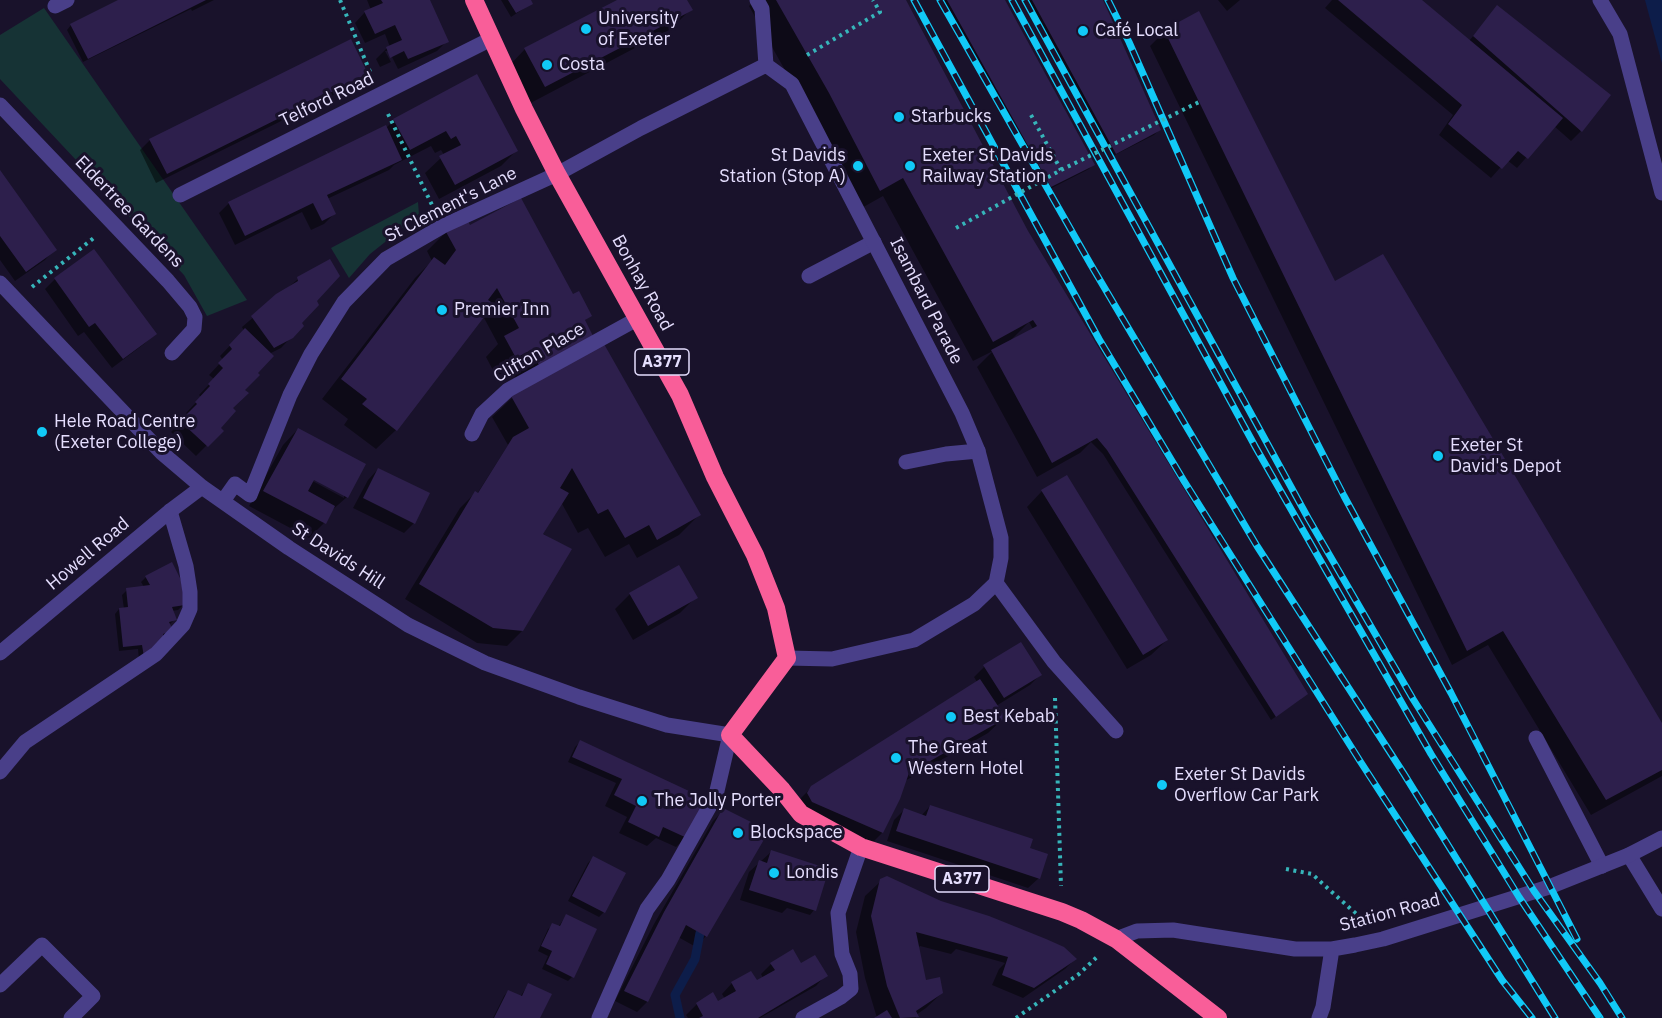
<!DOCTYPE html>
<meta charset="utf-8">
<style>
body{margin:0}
canvas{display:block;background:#19122b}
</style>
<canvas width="1662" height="1018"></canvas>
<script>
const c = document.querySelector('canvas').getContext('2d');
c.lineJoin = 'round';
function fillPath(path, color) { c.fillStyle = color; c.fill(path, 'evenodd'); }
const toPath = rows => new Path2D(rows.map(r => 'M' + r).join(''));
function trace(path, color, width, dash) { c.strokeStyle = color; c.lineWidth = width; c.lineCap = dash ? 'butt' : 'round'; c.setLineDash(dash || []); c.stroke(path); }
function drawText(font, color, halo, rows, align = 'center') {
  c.font = font + ' "IBM Plex Sans",sans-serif'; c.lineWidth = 6; c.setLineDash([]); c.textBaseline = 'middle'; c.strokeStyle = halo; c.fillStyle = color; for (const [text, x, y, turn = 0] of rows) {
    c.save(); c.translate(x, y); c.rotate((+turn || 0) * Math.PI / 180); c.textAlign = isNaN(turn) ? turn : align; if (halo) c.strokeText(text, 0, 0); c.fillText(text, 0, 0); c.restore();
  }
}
fillPath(toPath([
 [44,8,247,300,207,316,184,275,0,79,0,35],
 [418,202,419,215,370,254,349,278,331,248]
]), '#163335');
fillPath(toPath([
 [1645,0,1662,0,1662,63]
]), '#0d1d4a');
fillPath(toPath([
 [121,0,214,0,192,11,191,9,83,62,67,30,71,25],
 [367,0,429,0,447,41,437,51,398,69,389,51,385,51,391,62,380,67,376,59,386,49,390,47,385,34,365,43,355,23,365,12,371,10],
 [501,0,529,0,531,4,511,17],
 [620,0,686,0,691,9,671,29,525,106,506,69,525,49],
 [755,0,903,0,1026,231,1301,699,1271,720,1103,454,1091,442,1080,453,1037,477,977,367,993,351,973,361,883,196,860,209,809,113,749,6],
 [1029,322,1033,329,1011,340],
 [940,0,1004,0,1093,164,1089,169,1046,191],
 [1025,0,1101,0,1159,130,1154,135,1111,157],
 [1218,0,1240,0,1227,11],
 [1332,0,1420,0,1469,41,1497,7,1581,131,1571,141,1554,126,1517,168,1507,160,1491,178,1439,135,1453,115,1325,8],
 [1165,31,1335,283,1662,726,1662,776,1591,815,1488,645,1452,665,1150,46],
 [366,74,356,84,156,183,140,150,150,140],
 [476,76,516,151,501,166,439,199,425,173,444,155,441,150,435,153,431,146,394,165,389,170,327,199,334,214,324,224,311,230,302,212,235,245,219,213,229,203,385,129,394,120],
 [0,174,55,249,45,260,15,281,0,260],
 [470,227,572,296,590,315,521,388,511,369,496,376,486,357,498,344,483,316,396,430,376,449,344,425,348,419,322,399,415,278,432,261,427,251,446,232],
 [55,279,155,334,144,344,112,368,84,332,78,336,45,289],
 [298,279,315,301,300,323,302,326,281,348,269,354,219,428,221,431,196,456,171,432,188,415,186,413,201,397,199,395,214,379,209,375,223,360,220,356,244,331,242,327],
 [512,398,699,515,679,535,637,558,629,544,605,557,588,528,578,533,561,502,542,533,570,550,522,631,507,646,477,643,405,599,460,508,475,493,477,494,508,445,492,417],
 [298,429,347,497,330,512,324,523,309,538,249,506,283,445],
 [308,475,344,494,344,498,307,478],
 [378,469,414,523,404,533,353,508,368,480],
 [1042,491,1167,640,1151,655,1127,669,1027,507],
 [146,577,183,605,178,610,172,611,175,619,169,625,166,634,139,660,138,649,119,651,115,614,119,609,124,609,122,595,127,590,144,587,141,582],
 [630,594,696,597,680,613,633,640,615,609],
 [984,667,1040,675,1030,685,996,706,1004,718,988,733,905,781,882,833,867,848,796,803,812,787,977,682,974,677],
 [580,742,629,763,686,837,676,847,656,838,647,846,619,833,627,817,605,806,616,783,568,762,575,747],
 [930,806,1028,849,1039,878,1028,888,887,841,894,820,904,810,921,816],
 [724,810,706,936,696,947,678,937,647,1002,637,1012,615,1001,654,924,713,821],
 [771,852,814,910,810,915,787,908,782,913,740,900,749,872],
 [593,858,604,912,599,917,568,901,588,863],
 [881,881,1075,959,1065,969,1023,998,992,985,999,969,1005,963,956,949,951,954,920,946,918,948,925,982,942,993,926,1008,916,1015,916,1018,877,1018,865,978,856,932,865,896],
 [566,916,572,977,568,981,542,969,548,956,538,951,548,929,553,925,558,927],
 [771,964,800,965,826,975,816,986,760,1018,688,1018,686,1015,697,1004,713,994,718,1003,725,999,722,994,732,983,756,982,763,978,761,974],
 [528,985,539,1018,493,1018,504,996,508,991,520,997]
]), '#0007');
trace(toPath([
 [680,1018,675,995,695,959,700,933]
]), '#0d1d4a', 9);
fillPath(toPath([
 [118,0,206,0,88,59,70,24],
 [381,0,430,0,449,42,408,59,404,51,390,58,386,47,402,40,395,25,375,34,364,11,383,3],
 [508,0,531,0,533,4,516,13],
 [617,0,687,0,693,10,545,87,524,48],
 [776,0,906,0,1028,231,1308,694,1276,717,1107,450,1097,438,1052,463,991,350,1037,326,1033,320,993,342,903,178,880,191,829,93],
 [947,0,1005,0,1095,165,1051,187],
 [1032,0,1103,0,1161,130,1116,154],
 [1338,0,1422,0,1563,118,1528,159,1518,151,1502,169,1448,124,1462,105],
 [1497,5,1611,95,1582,132,1473,36],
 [1199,11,1335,281,1383,254,1662,723,1662,770,1606,800,1503,631,1467,651,1164,30],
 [351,39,368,74,167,174,149,139],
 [477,74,518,151,455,185,439,156,461,145,456,136,451,139,446,131,410,150,393,119],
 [386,125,402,160,327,195,336,214,322,221,313,203,245,236,228,202],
 [0,170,57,250,26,272,0,236],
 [521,198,573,294,579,291,592,316,585,320,595,340,541,369,531,350,516,358,504,336,519,328,497,288,488,300,494,304,397,431,362,404,367,399,341,379,434,257,445,265,456,250,445,230,467,219,470,225],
 [94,249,157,334,123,359,95,323,89,327,54,278],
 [330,259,340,276,317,301,319,305,302,323,304,326,293,338,274,348,251,316,276,294,298,281,297,277],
 [245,328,274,356,258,373,260,375,245,390,249,393,233,408,236,411,221,428,224,431,208,447,180,421,197,404,195,402,210,386,208,384,223,368,218,363,232,349,229,345],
 [604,344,701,515,657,540,649,525,625,538,608,509,598,514,572,468,560,488,569,493,543,534,572,549,523,631,493,628,419,584,475,491,478,493,513,437,529,428,511,396],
 [298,428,366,464,348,498,314,480,308,491,335,506,326,524,263,491],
 [378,468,430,493,415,524,363,498],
 [1067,475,1168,640,1143,655,1041,490],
 [172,562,181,580,185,605,172,607,177,620,169,622,173,630,163,634,163,644,144,657,142,645,123,647,119,608,128,607,126,588,150,585,145,576],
 [679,565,698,598,648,626,629,593],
 [1021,642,1042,675,1004,698,983,665],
 [980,679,1006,718,909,773,900,799,883,833,812,802,807,793,811,786],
 [580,740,706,799,687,838,663,827,659,837,628,822,636,806,614,795,622,779,572,757],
 [930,805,1033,839,1030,848,1048,854,1040,879,896,831,904,808,926,816],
 [723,808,769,831,707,937,686,925,648,1002,624,991,664,912],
 [771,850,829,869,816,911,749,890,759,860,767,863],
 [593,856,626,873,605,913,572,896],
 [887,876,941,901,989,916,1046,939,1064,947,1077,959,1034,988,1002,975,1008,957,916,932,926,980,940,977,943,993,916,1011,919,1017,900,1018,887,986,871,916,880,879],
 [566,914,597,929,574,978,546,964,552,951,541,946,552,923,560,926],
 [793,949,801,963,815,955,828,976,758,1018,699,1018,703,1016,696,1003,713,992,718,1001,736,991,731,982,751,971,757,980,775,970,770,963],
 [528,983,552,994,540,1018,494,1018,508,990,522,996],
 [887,1010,892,1018,874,1018]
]), '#2d1f4c');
trace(toPath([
 [340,0,371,74],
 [807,55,880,12,873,0],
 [388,114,433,207],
 [1031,115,1061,170],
 [32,287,95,237],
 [1055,698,1061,886],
 [1286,869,1312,874,1363,920],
 [1016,1018,1079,974,1098,956]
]), '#36b5ba', 4, [3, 4.5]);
trace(toPath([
 [1600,0,1620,34,1662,193],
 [809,276,874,242],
 [472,434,482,414,508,390,637,319],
 [906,462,946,454,978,451],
 [996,583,1054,662,1116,731],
 [1536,738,1602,866],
 [0,772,25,742,156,654,183,625,190,609,190,592,186,566,170,511],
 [1629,855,1662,909],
 [0,985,42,945,93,996,71,1018]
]), '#493f89', 15);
trace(toPath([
 [757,0,762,9,766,65],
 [55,6,67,0],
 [766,65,792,84,962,413,978,451,1001,538,1001,558,996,583,974,604,914,640,832,659,787,658],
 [0,105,168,281,190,307,195,317,194,329,172,353],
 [180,195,491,39],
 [0,283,162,453,202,487,289,548,408,625,485,663,579,697,667,725,730,735,716,795,668,880,647,909,599,1018],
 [223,501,235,484,250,495,290,395,311,354,344,302,386,259,443,226,557,174,641,128,766,65],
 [0,653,170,511,202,487],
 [1116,939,1137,931,1173,930,1295,949,1332,949,1355,945,1383,939,1549,887,1629,855,1662,838],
 [803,1018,841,997,851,989,850,974,842,954,838,913,861,847],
 [1319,1018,1323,1007,1332,949]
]), '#493f89', 15);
trace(toPath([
 [474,0,524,109,557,174,680,395,715,477,755,555,776,608,787,658,730,735,782,790,801,814,861,847,1062,912,1081,920,1116,939,1218,1018]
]), '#f95e99', 18);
const rail = toPath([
 [914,0,1099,339,1184,481,1360,761,1502,980,1532,1018],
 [940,0,1091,265,1257,546,1404,774,1555,1018],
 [1012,0,1256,448,1431,754,1519,897,1600,1018],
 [1025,0,1308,518,1413,699,1534,891,1600,983,1622,1018],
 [1108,0,1129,42,1233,278,1344,496,1451,693,1577,939]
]);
trace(rail, '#11c9f7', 7);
trace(rail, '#19122b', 4.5, [14]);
trace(toPath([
 [956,228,1061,170,1199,102]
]), '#36b5ba', 4, [3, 4.5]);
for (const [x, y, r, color] of [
 [586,29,6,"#11c9f7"],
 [1083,31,6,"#11c9f7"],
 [547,65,6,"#11c9f7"],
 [899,117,6,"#11c9f7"],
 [858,166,6,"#11c9f7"],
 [910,166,6,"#11c9f7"],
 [442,310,6,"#11c9f7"],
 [42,432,6,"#11c9f7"],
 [1438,456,6,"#11c9f7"],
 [951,717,6,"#11c9f7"],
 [896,758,6,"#11c9f7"],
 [1162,785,6,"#11c9f7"],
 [642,801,6,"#11c9f7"],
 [738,833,6,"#11c9f7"],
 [774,873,6,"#11c9f7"]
]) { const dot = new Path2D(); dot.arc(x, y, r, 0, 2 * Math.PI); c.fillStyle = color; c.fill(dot); trace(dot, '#19122b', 2); }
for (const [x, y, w] of [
 [662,362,54],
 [962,879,54]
]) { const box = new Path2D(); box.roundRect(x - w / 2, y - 13, w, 26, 4.5); c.fillStyle = '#19122b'; c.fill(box); trace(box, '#e5defe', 1.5); }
drawText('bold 16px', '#e5defe', null, [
 ["A377",662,362],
 ["A377",962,879]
]);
drawText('18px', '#e5defe', '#19122b', [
 ["University",598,19],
 ["of Exeter",598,40],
 ["Café Local",1095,31],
 ["Costa",559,65],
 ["Starbucks",911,117],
 ["St Davids",846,156,"right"],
 ["Station (Stop A)",846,177,"right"],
 ["Exeter St Davids",922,156],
 ["Railway Station",922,177],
 ["Premier Inn",454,310],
 ["Hele Road Centre",54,422],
 ["(Exeter College)",54,443],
 ["Exeter St",1450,446],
 ["David's Depot",1450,467],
 ["Best Kebab",963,717],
 ["The Great",908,748],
 ["Western Hotel",908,769],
 ["Exeter St Davids",1174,775],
 ["Overflow Car Park",1174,796],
 ["The Jolly Porter",654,801],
 ["Blockspace",750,833],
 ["Londis",786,873]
], 'left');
drawText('18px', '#e5defe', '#19122b', [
 ["Telford Road",327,100,-26],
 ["St Clement's Lane",451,205,-27],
 ["Eldertree Gardens",129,212,46],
 ["Bonhay Road",642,283,61],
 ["Isambard Parade",926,301,63],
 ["Clifton Place",539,353,-30],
 ["Howell Road",88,554,-40],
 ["St Davids Hill",338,556,33],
 ["Station Road",1390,913,-15]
]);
</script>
